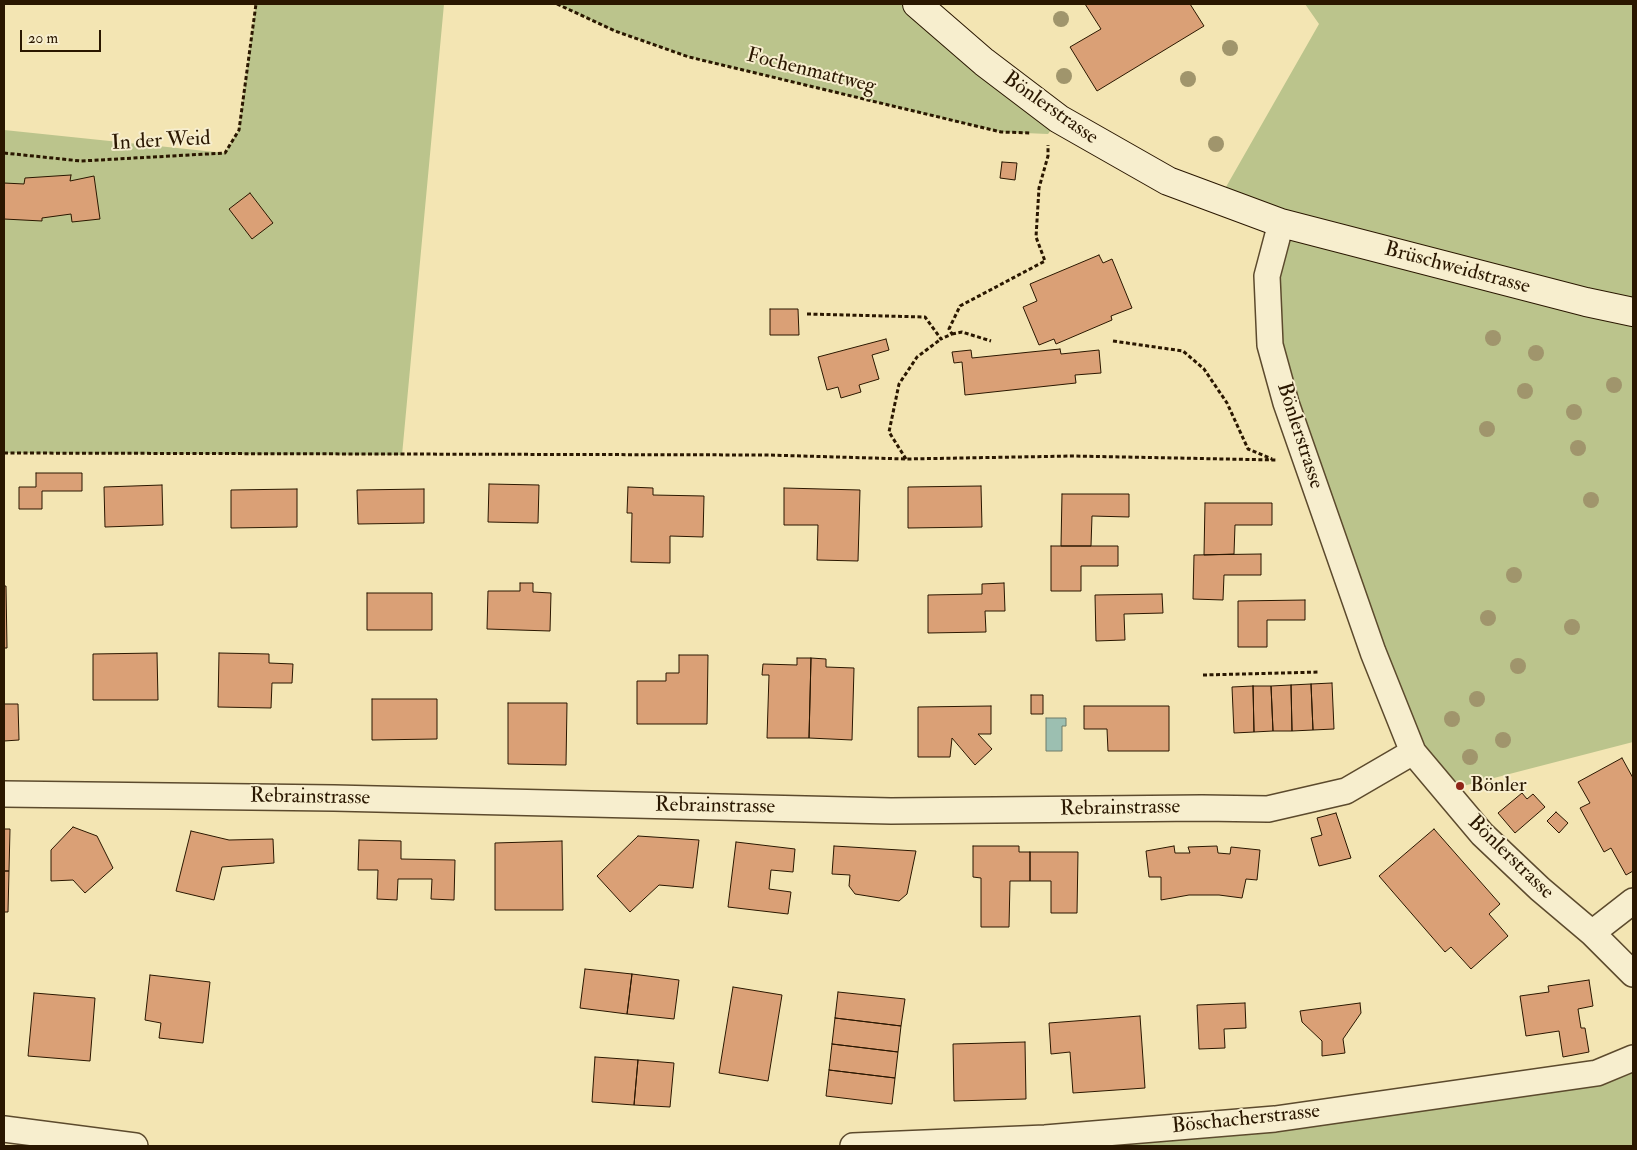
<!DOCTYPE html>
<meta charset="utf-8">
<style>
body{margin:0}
#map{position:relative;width:1637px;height:1150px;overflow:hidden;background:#f3e5b3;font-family:"IM FELL Double Pica",serif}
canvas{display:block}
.frame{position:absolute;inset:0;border:5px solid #2a1700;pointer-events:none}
.scale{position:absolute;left:20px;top:30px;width:81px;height:22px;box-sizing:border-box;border:2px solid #2a1700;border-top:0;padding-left:6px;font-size:15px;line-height:18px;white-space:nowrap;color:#2a1700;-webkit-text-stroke:4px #f7eece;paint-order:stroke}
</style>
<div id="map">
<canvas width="1637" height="1150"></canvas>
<div class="frame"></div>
<div class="scale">20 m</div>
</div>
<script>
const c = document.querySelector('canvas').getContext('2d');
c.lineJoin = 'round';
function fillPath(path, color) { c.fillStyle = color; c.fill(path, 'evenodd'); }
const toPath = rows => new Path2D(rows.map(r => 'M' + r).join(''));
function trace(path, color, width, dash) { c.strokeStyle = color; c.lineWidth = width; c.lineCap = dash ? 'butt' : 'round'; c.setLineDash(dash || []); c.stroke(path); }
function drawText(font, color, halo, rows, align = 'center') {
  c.font = font + ' "IM FELL Double Pica",serif'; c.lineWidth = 4; c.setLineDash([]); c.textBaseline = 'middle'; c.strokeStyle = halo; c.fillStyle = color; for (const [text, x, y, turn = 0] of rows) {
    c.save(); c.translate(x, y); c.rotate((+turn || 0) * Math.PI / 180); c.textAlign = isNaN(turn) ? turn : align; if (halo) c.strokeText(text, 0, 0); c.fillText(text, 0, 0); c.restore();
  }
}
fillPath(toPath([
 [256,4,444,4,402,455,4,453,4,130,225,153,239,130],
 [557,4,933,4,1059,119,1048,134,1001,132,689,57,615,31],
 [1305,4,1633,4,1633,742,1463,786,1413,752,1270,345,1281,223,1218,201,1319,24],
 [1633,1058,1633,1146,1045,1146]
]), '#bbc48c');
const water = toPath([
 [1046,718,1066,718,1066,726,1062,726,1062,751,1046,751,1046,718]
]);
fillPath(water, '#9cbfb1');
trace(water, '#6e7c6a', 1);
const building = toPath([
 [1085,4,1190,4,1204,26,1097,91,1070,47,1101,29,1085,4],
 [1002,162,1017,163,1015,180,1000,178,1002,162],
 [71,175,70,181,94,176,100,219,72,222,71,214,42,218,42,221,4,219,4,183,24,184,25,178,71,175],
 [250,193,273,223,252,239,229,209,250,193],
 [1099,255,1103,263,1112,259,1132,308,1111,316,1112,320,1056,344,1054,339,1039,345,1023,307,1037,301,1030,284,1099,255],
 [770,309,798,309,799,335,770,335,770,309],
 [886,339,889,350,872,355,879,379,859,385,861,392,841,398,838,387,827,390,818,357,886,339],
 [1060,349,1061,354,1099,350,1101,373,1075,375,1076,383,965,395,962,362,954,363,952,352,971,350,972,358,1060,349],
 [36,473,82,473,82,491,42,491,42,509,19,509,19,487,36,487,36,473],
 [489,484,539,485,538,523,488,522,489,484],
 [162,485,163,525,105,527,104,487,162,485],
 [981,486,982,527,908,528,908,487,981,486],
 [628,487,653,488,653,495,704,496,703,537,670,536,670,563,631,562,632,513,627,513,628,487],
 [784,488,860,490,858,561,817,560,818,525,784,525,784,488],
 [297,489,297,527,231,528,231,490,297,489],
 [424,489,424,523,358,524,357,490,424,489],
 [1062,494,1129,494,1129,517,1092,516,1091,546,1061,546,1062,494],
 [1205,503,1272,503,1272,525,1235,525,1234,554,1204,555,1205,503],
 [1051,546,1118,546,1118,566,1081,566,1081,591,1051,591,1051,546],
 [1261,554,1261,575,1224,575,1223,600,1193,599,1194,555,1261,554],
 [520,583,533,583,533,592,551,593,550,631,487,629,488,591,520,591,520,583],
 [1004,583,1005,611,985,611,986,632,928,633,928,595,982,594,982,584,1004,583],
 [4,586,6,586,7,648,4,648,4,586],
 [367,593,432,593,432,630,367,630,367,593],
 [1162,594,1163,613,1124,614,1125,640,1096,641,1095,595,1162,594],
 [1305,600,1305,620,1267,620,1267,647,1238,647,1238,601,1305,600],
 [157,653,158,700,93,700,93,654,157,653],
 [219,653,269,654,269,663,293,664,292,683,272,683,271,708,218,707,219,653],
 [679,655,708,655,707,724,637,724,637,681,666,681,666,673,679,673,679,655],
 [797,658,811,658,809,738,767,738,769,675,762,675,763,664,797,665,797,658],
 [811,658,826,659,826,667,854,668,852,740,809,738,811,658],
 [1332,683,1334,729,1313,730,1311,684,1332,683],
 [1311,684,1313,730,1292,731,1291,685,1311,684],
 [1291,685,1292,731,1273,731,1271,686,1291,685],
 [1253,686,1254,732,1234,733,1232,687,1253,686],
 [1253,686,1271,686,1273,731,1254,732,1253,686],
 [1031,695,1043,695,1043,714,1031,714,1031,695],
 [372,699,437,699,437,739,372,740,372,699],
 [508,703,567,703,566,765,508,764,508,703],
 [4,704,18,704,19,740,4,741,4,704],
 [991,706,991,734,978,734,992,749,975,765,952,738,950,757,918,757,918,707,991,706],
 [1084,706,1169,706,1169,751,1108,751,1107,729,1084,729,1084,706],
 [1622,758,1633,778,1633,871,1626,875,1611,848,1604,852,1580,808,1590,803,1578,782,1622,758],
 [1522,793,1527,799,1533,794,1545,807,1515,833,1498,813,1522,793],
 [1556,812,1568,823,1559,833,1547,821,1556,812],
 [1336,813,1351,858,1319,866,1311,838,1322,835,1317,818,1336,813],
 [73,827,97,836,113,868,85,893,73,880,51,881,51,850,73,827],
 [4,829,10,829,9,871,4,871,4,829],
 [1434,829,1500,904,1489,914,1508,936,1471,969,1451,947,1445,952,1379,876,1434,829],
 [191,831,229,840,273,839,274,863,222,867,214,900,176,891,191,831],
 [638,836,699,840,693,888,659,885,630,912,597,876,638,836],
 [359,840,401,841,401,859,455,860,454,900,431,899,432,879,398,879,397,900,377,899,378,870,358,870,359,840],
 [562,841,563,910,495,910,495,843,562,841],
 [736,842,795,849,793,872,771,870,769,889,791,892,788,914,728,907,736,842],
 [834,846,916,851,907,894,899,901,855,894,849,886,850,875,832,874,834,846],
 [973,846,1019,846,1019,852,1030,852,1030,881,1010,881,1009,927,981,927,981,878,973,877,973,846],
 [1174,846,1175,853,1190,853,1188,847,1217,846,1218,853,1230,854,1231,847,1260,850,1257,880,1246,879,1242,898,1219,895,1189,895,1161,900,1161,877,1149,877,1146,851,1174,846],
 [1030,852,1078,852,1077,913,1051,913,1051,881,1030,881,1030,852],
 [4,871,9,871,8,912,4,912,4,871],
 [585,969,632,974,627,1014,580,1008,585,969],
 [632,974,679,980,674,1019,627,1014,632,974],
 [150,975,210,982,203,1043,159,1038,161,1023,145,1020,150,975],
 [1589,980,1593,1006,1578,1009,1581,1028,1585,1028,1589,1052,1563,1057,1559,1031,1526,1036,1520,996,1549,992,1548,986,1589,980],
 [733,987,782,995,768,1081,719,1073,733,987],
 [838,992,905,999,901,1026,835,1018,838,992],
 [34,993,95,998,90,1061,28,1056,34,993],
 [1245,1003,1246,1028,1224,1029,1225,1048,1199,1049,1197,1005,1245,1003],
 [1360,1003,1361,1013,1343,1039,1345,1053,1322,1056,1322,1041,1302,1022,1300,1011,1360,1003],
 [1140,1016,1145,1088,1073,1093,1070,1052,1051,1054,1049,1023,1140,1016],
 [835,1018,901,1026,898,1052,832,1044,835,1018],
 [1025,1042,1026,1099,954,1101,953,1044,1025,1042],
 [832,1044,898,1052,895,1078,829,1070,832,1044],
 [595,1057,638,1060,634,1105,592,1102,595,1057],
 [638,1060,674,1063,670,1107,634,1105,638,1060],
 [829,1070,895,1078,892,1104,826,1096,829,1070]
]);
fillPath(building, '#daa076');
trace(building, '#2a1700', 1);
const street = toPath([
 [1281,223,1267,276,1270,345,1286,403,1373,652,1413,752,1482,834,1540,889,1592,933,1633,974],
 [4,794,334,798,891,811,1202,808,1268,809,1346,791,1413,752],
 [1592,933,1633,901],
 [4,1129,135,1146],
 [853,1146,1045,1138,1275,1119,1597,1073,1633,1058]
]);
const secondary = toPath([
 [917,4,984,62,1059,119,1168,181,1281,223,1586,302,1633,312]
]);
trace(street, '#5c4a2d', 28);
trace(secondary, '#2a1700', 30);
trace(toPath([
 [557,4,615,31,689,57,1001,132,1031,133],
 [4,153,81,161,225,153,239,130,256,4],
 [807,314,925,317,941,339,952,334,949,329,960,306,1045,261,1036,237,1039,188,1048,156,1048,145],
 [952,334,962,332,991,341],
 [1113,341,1183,351,1204,369,1227,403,1248,449,1272,459],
 [4,453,768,455,906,459,1073,456,1276,460],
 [906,459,889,432,899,384,917,357,941,339],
 [1203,675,1319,672]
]), '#2a1700', 3, [4, 2.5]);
trace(street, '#f7eece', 25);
trace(secondary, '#f7eece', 28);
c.fillStyle = '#a0956c';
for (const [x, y] of [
 [1061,19],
 [1230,48],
 [1064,76],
 [1188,79],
 [1216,144],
 [1493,338],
 [1536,353],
 [1614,385],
 [1525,391],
 [1574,412],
 [1487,429],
 [1578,448],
 [1591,500],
 [1514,575],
 [1488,618],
 [1572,627],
 [1518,666],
 [1477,699],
 [1452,719],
 [1503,740],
 [1470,757]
]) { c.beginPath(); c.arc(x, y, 8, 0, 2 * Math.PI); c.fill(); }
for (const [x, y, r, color] of [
 [1460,786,5,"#8f2418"]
]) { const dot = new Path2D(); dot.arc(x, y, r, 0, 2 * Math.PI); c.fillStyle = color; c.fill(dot); trace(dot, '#f7eece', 2); }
drawText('21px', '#2a1700', '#f7eece', [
 ["Fochenmattweg",811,72,14],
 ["Bönlerstrasse",1050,109,35],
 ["In der Weid",161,142,-3],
 ["Brüschweidstrasse",1457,269,15],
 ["Bönlerstrasse",1299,436,72],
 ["Rebrainstrasse",310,798,1],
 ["Rebrainstrasse",715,807,1],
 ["Rebrainstrasse",1120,809,-1],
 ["Bönlerstrasse",1510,858,44],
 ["Böschacherstrasse",1246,1120,-6]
]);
drawText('21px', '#2a1700', '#f7eece', [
 ["Bönler",1470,786]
], 'left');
</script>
